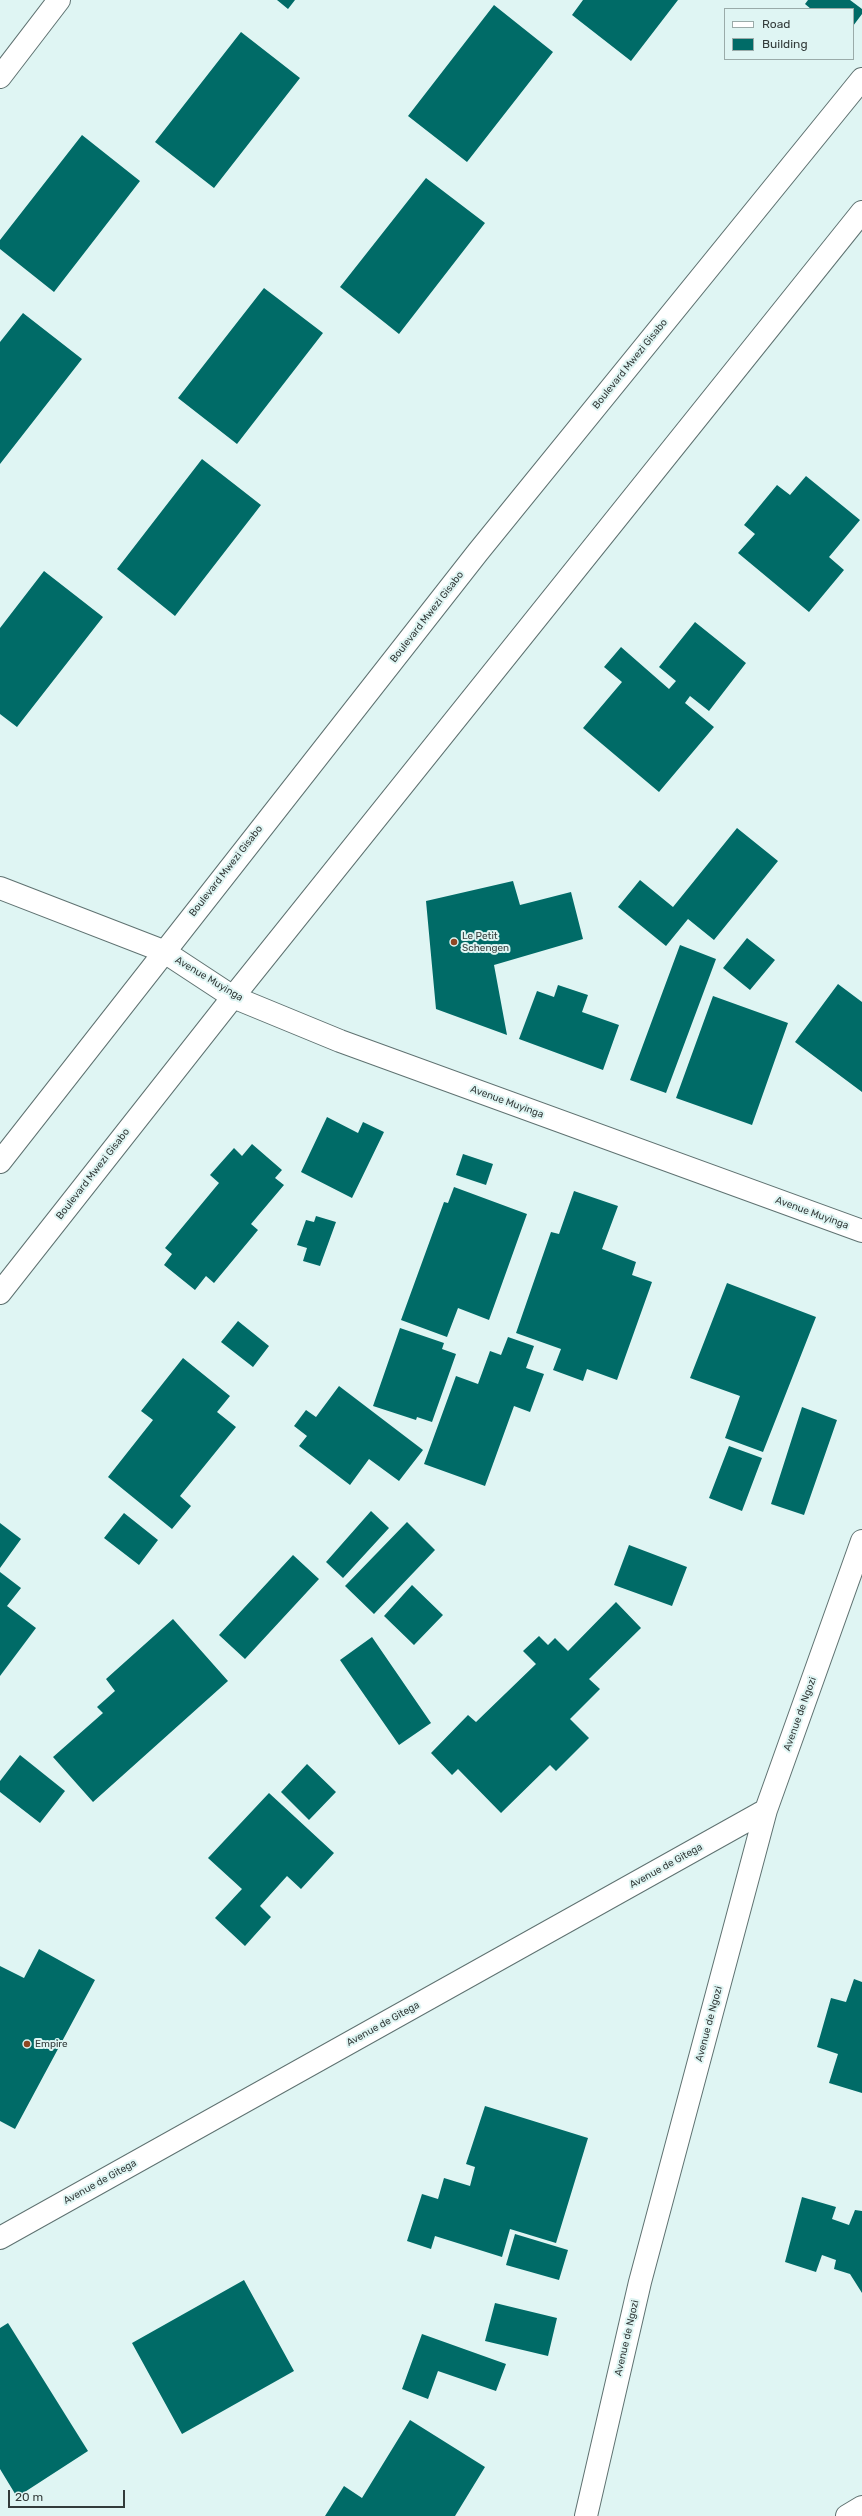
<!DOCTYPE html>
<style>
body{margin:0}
#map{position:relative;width:862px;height:2516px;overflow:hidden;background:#dff5f3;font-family:Rubik,sans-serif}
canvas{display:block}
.legend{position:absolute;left:724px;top:8px;width:130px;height:52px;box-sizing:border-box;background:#dff5f3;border:1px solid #9aaba9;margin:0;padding:5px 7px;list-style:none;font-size:12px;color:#333b3a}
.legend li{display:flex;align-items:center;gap:8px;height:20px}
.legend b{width:20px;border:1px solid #9aaba9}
.scale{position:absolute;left:8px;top:2490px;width:117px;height:18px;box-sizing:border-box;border:2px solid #333b3a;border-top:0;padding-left:5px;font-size:12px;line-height:14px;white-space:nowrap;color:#333b3a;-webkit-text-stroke:3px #dff5f3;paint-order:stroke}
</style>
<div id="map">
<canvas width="862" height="2516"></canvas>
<ul class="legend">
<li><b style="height:5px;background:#fff"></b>Road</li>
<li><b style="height:11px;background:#006b67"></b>Building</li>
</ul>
<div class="scale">20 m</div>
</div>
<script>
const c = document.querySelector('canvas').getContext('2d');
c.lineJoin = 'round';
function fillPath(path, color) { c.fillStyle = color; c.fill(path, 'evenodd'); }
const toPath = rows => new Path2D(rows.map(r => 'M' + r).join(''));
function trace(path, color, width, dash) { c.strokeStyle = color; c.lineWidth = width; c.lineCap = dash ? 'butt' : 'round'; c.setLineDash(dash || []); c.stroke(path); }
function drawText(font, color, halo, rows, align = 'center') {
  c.font = font + ' Rubik,sans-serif'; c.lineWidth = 4; c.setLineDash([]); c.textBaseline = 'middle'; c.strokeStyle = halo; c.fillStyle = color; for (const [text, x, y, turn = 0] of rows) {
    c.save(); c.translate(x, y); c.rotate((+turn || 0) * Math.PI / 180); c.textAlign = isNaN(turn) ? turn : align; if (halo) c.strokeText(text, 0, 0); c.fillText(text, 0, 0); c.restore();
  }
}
fillPath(toPath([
 [277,0,295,0,288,9],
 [583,0,678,0,631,61,572,15],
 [808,0,850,0,862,9,862,14,853,26,853,9,811,9,805,4],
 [494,5,553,52,467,162,408,116],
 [241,32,300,78,214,188,155,142],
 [82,135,140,181,54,292,0,249,0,240],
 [426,178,485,223,399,334,340,287],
 [264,288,323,333,237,444,178,398],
 [23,313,82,359,0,464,0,342],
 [202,459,261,505,175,616,117,569],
 [806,476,860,520,829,557,844,570,809,612,738,553,755,534,744,525,777,485,790,495],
 [44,571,103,617,17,727,0,714,0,628],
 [695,622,746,663,709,711,690,696,685,703,714,727,659,792,583,728,622,682,604,667,621,647,669,689,676,681,659,667],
 [737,828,778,861,714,940,688,919,666,946,618,907,640,880,673,907],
 [513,881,520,905,571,892,583,939,494,965,507,1035,436,1009,426,901],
 [747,938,775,960,750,990,723,968],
 [680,945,716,959,666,1093,630,1080],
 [838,984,862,1002,862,1092,795,1042],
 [558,985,588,995,582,1012,619,1025,603,1070,519,1039,537,991,554,997],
 [713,996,788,1023,752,1125,676,1098],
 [327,1117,358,1133,363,1122,384,1132,352,1198,301,1172],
 [252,1144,282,1170,275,1178,284,1185,251,1224,258,1230,214,1283,206,1276,195,1290,164,1265,172,1254,165,1248,219,1183,210,1175,234,1148,242,1156],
 [463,1154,493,1164,486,1185,456,1175],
 [454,1187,527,1214,489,1320,458,1308,447,1337,401,1320,444,1202,448,1203],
 [574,1191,618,1206,602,1249,636,1262,632,1275,652,1282,617,1380,587,1369,583,1381,553,1370,561,1349,516,1333,551,1232,559,1234],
 [316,1216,336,1222,320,1266,303,1261,307,1248,297,1245,306,1220,314,1222],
 [727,1283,816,1317,763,1452,725,1438,740,1396,690,1378],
 [238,1321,269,1346,253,1367,221,1342],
 [400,1328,444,1343,442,1349,456,1354,432,1422,417,1417,416,1420,373,1406],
 [508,1337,534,1346,526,1368,544,1374,530,1412,514,1406,485,1486,424,1464,456,1376,478,1384,490,1351,501,1355],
 [183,1358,230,1396,217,1412,236,1427,180,1496,191,1506,172,1529,108,1477,153,1420,141,1411],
 [339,1386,423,1450,399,1481,369,1459,350,1485,299,1446,307,1436,294,1426,306,1410,316,1417],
 [802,1407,837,1420,804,1515,771,1504],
 [729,1446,762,1458,742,1511,709,1498],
 [371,1511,389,1528,343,1578,326,1562],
 [124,1513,158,1540,139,1565,104,1538],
 [407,1522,435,1550,374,1614,345,1586],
 [0,1523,21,1539,0,1568],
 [629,1545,687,1567,672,1606,614,1585],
 [293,1555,319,1579,245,1659,219,1635],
 [0,1572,21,1588,7,1606,36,1628,0,1676],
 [412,1585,443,1615,414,1645,384,1616],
 [616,1602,641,1628,589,1679,600,1689,570,1719,589,1738,556,1771,550,1765,501,1813,458,1769,452,1775,431,1753,468,1715,476,1722,536,1664,523,1651,539,1636,548,1645,555,1638,568,1651],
 [173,1619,228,1681,93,1802,53,1757,103,1713,97,1707,115,1691,106,1679],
 [372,1637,431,1723,399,1745,340,1660],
 [20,1755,65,1791,40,1823,0,1792,0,1781],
 [307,1764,336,1792,309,1820,281,1792],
 [269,1793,334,1853,301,1889,287,1876,260,1906,271,1917,245,1946,215,1918,242,1889,208,1858],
 [39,1949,95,1980,15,2129,0,2121,0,1966,24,1978],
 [854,1979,862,1982,862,2093,829,2083,838,2054,817,2047,831,1998,846,2002],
 [485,2106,588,2138,556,2243,510,2229,502,2257,435,2236,431,2249,407,2241,422,2194,438,2199,444,2178,470,2186,475,2167,466,2164],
 [802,2197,836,2207,832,2219,849,2225,855,2210,862,2211,862,2293,850,2274,834,2269,836,2260,822,2255,816,2272,785,2262],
 [515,2234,568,2250,559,2280,506,2265],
 [244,2280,294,2371,182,2434,132,2343],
 [495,2303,557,2318,548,2356,485,2341],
 [8,2323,88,2451,17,2497,0,2469,0,2328],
 [422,2334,506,2364,496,2391,438,2371,428,2399,402,2389],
 [410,2420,485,2467,455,2516,325,2516,344,2486,362,2498]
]), '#006b67');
const minor = toPath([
 [0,77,59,0],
 [0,888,163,951,233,997,340,1041,862,1231],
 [0,2238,766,1810],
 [586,2516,640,2282,766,1810,862,1541],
 [847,2516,862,2507]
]);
const major = toPath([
 [0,1162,478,552,862,79],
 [0,1293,233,997,862,212]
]);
trace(minor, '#5f7271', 24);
trace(major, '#5f7271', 24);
trace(minor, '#fff', 22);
trace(major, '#fff', 22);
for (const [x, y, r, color] of [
 [454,942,4,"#8e4723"],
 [27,2044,4,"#8e4723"]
]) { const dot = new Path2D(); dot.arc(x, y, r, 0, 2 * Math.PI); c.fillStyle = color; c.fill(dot); trace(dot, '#dff5f3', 1.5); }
drawText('10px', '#333b3a', '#dff5f3', [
 ["Boulevard Mwezi Gisabo",630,364,-51],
 ["Boulevard Mwezi Gisabo",427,617,-52],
 ["Boulevard Mwezi Gisabo",226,871,-52],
 ["Avenue Muyinga",209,979,31],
 ["Avenue Muyinga",507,1102,20],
 ["Boulevard Mwezi Gisabo",93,1174,-52],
 ["Avenue Muyinga",812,1213,20],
 ["Avenue de Ngozi",800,1714,-70],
 ["Avenue de Gitega",666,1866,-29],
 ["Avenue de Gitega",383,2024,-29],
 ["Avenue de Ngozi",709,2024,-75],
 ["Avenue de Gitega",100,2182,-29],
 ["Avenue de Ngozi",627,2338,-77]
]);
drawText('10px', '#333b3a', '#dff5f3', [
 ["Le Petit",462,936],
 ["Schengen",462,948],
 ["Empire",35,2044]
], 'left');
</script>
